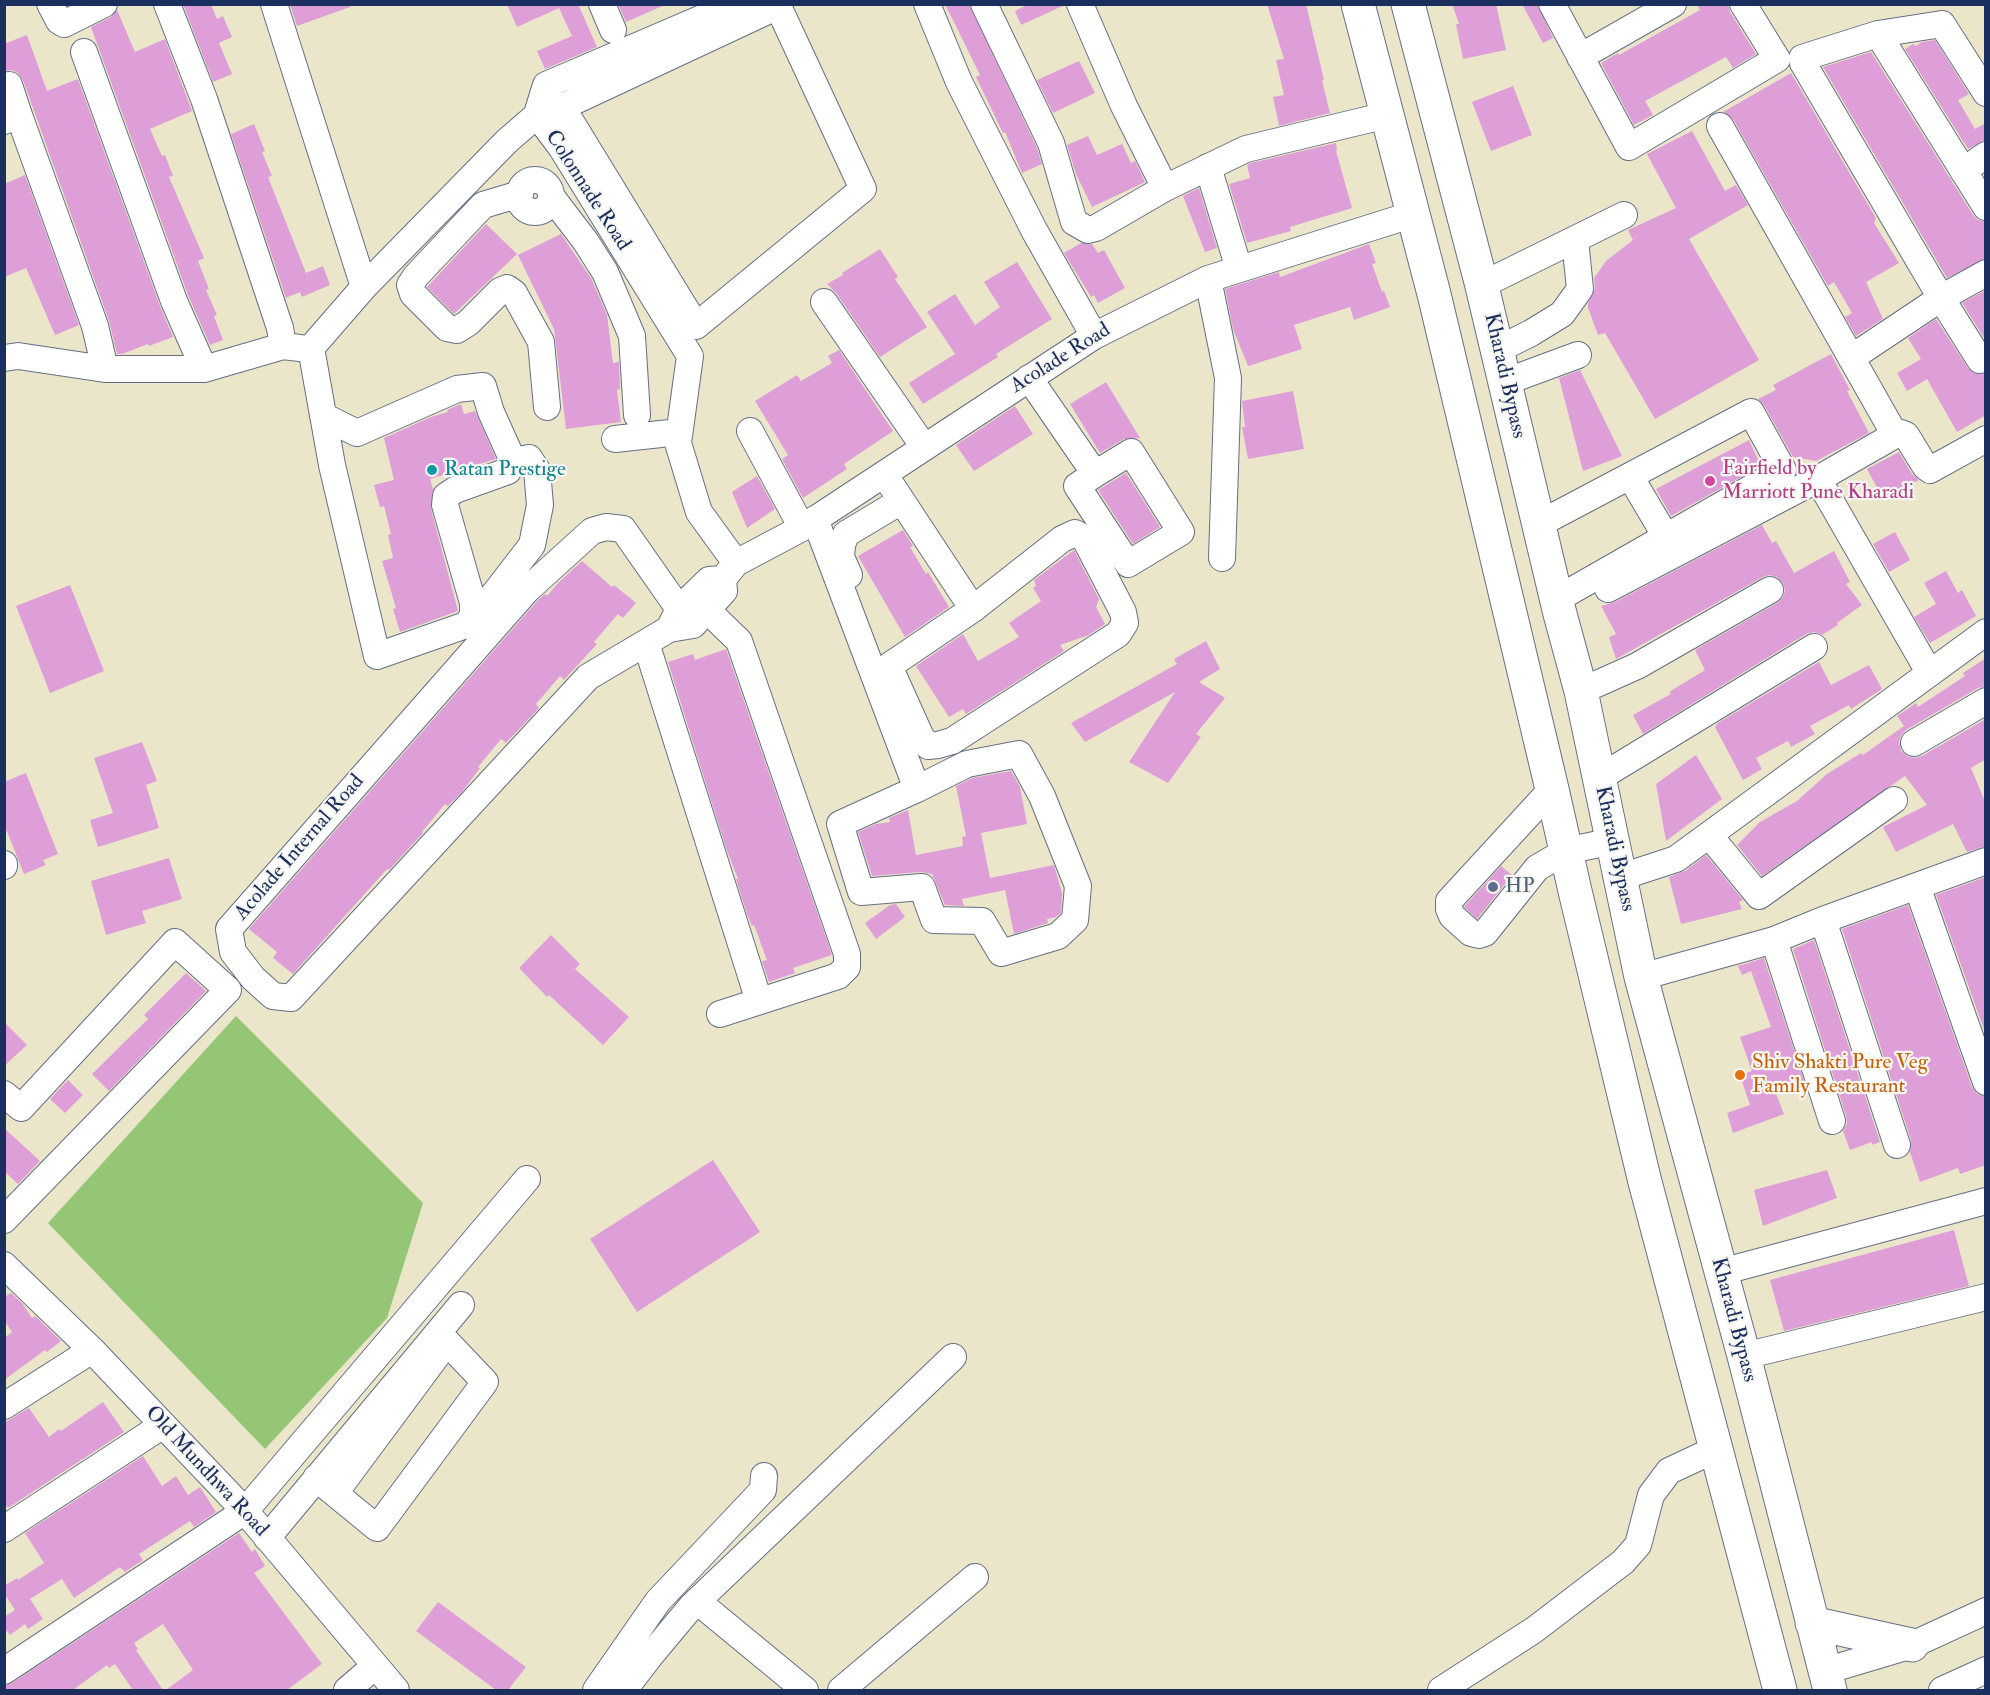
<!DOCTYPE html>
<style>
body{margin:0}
#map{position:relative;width:1990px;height:1695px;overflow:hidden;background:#ebe6ca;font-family:"IM FELL Double Pica",serif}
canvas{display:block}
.frame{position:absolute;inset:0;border:6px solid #1b2f5e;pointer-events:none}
</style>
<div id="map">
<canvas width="1990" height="1695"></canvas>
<div class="frame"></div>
</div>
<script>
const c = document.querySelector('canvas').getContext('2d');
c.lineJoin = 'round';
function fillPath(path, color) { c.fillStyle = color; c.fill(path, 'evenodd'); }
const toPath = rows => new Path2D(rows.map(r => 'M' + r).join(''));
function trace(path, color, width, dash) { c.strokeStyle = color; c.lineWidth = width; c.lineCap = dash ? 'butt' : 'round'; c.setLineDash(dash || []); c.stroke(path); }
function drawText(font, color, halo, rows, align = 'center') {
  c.font = font + ' "IM FELL Double Pica",serif'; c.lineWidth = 4.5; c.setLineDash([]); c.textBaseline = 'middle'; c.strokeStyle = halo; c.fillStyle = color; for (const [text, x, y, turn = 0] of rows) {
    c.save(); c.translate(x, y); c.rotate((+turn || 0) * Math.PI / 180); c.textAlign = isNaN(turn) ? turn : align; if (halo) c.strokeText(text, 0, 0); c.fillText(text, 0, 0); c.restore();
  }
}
fillPath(toPath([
 [236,1016,423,1203,387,1318,265,1449,48,1223]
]), '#94c676');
fillPath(toPath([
 [183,4,211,4,217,19,223,16,232,37,219,43,232,74,213,82],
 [290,4,350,4,350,7,297,26],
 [507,4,578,4,597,47,545,69,537,51,572,36,559,8,517,27],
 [618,4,667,4,626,22],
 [945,4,969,4,1037,148,1042,164,1022,173,1005,132,1003,133,976,77,980,75],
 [1029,4,1065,4,1065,5,1021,25,1015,11],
 [1267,4,1306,4,1324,80,1322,80,1330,113,1279,126,1273,97,1284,95,1276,60,1284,59],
 [1452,4,1496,4,1506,50,1463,59,1456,24,1459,24],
 [1522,4,1537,4,1553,38,1543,43],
 [1697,4,1728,4,1730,12,1756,54,1733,68,1726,57,1645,101,1653,115,1634,125,1601,63,1618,53,1619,55,1700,10],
 [117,10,135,52,165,39,192,111,150,129,162,156,165,155,173,176,169,177,204,258,198,261,209,289,206,290,217,315,214,316,223,340,210,345,188,295,91,27,111,17],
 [27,35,47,91,78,79,160,306,173,337,149,346,148,344,122,354,117,354,109,321,23,80,18,73,11,70,4,71,4,44],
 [1935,40,1969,94,1958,100,1975,129,1986,123,1986,140,1968,149,1905,49,1913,44,1916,46,1922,42],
 [1871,52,1973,215,1978,220,1986,222,1986,258,1947,278,1823,67],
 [1079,61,1095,93,1053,113,1037,80],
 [1791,73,1876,218,1874,223,1899,263,1866,282,1883,319,1856,336,1845,317,1852,313,1834,282,1828,286,1733,119,1723,112],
 [1513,86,1532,135,1491,151,1472,102],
 [254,124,265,151,262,152,272,176,268,177,306,273,323,266,330,285,302,297,300,292,286,298,231,134],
 [1692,131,1725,191,1736,185,1748,205,1689,239,1759,360,1655,419,1605,333,1598,335,1588,308,1588,303,1595,288,1594,278,1606,261,1633,240,1628,230,1676,208,1647,154],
 [1088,136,1097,155,1122,144,1131,163,1135,161,1145,182,1092,207,1076,174,1067,145],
 [1336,143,1337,151,1336,151,1352,208,1290,227,1291,231,1247,243,1229,184,1250,178,1247,165,1251,163],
 [25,175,79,325,55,335,26,268,4,277,4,184],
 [1199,188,1217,248,1205,252,1183,196],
 [486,224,517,254,454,314,427,287],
 [561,234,591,278,607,315,613,363,619,362,620,389,617,390,621,422,566,429,554,329,518,255],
 [1081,243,1092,244,1098,253,1104,250,1125,288,1098,303,1094,295,1091,297,1064,253],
 [1369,244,1376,263,1372,264,1382,292,1384,291,1390,307,1354,320,1350,307,1294,325,1302,349,1248,366,1233,329,1225,289,1279,272,1280,277],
 [880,249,898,277,895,279,927,327,880,357,836,293,827,284,843,275,842,273],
 [1017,262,1052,319,996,354,998,357,923,404,909,383,955,354,927,312,955,294,975,325,1000,307,984,282],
 [1986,290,1986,341,1962,303],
 [1936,319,1968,368,1974,373,1986,374,1986,415,1957,432,1927,379,1907,391,1897,373,1921,359,1908,338],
 [839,350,893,431,844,464,847,469,803,498,782,459,788,455,755,401,797,375,801,381,832,363,828,356],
 [1831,354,1850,390,1847,391,1869,433,1816,461,1793,457,1764,405,1758,399,1776,390,1773,385],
 [1580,370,1622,456,1583,471,1559,378],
 [1106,382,1140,438,1124,439,1100,453,1070,404],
 [1293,391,1304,449,1248,459,1242,427,1245,427,1242,401],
 [461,404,464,414,475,411,496,459,430,479,433,489,431,509,458,611,400,632,393,609,396,608,382,561,393,558,388,535,391,534,384,506,380,507,374,485,394,480,384,438,431,417,448,412,447,410],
 [1015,406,1033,434,974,471,956,445],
 [1749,440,1761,466,1671,516,1656,489],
 [1899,452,1912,474,1919,480,1883,499,1867,469],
 [1126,473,1160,527,1133,544,1098,490],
 [757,476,775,509,747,528,732,492],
 [1762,525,1772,543,1776,541,1794,573,1834,551,1850,582,1846,584,1862,605,1837,623,1838,625,1822,635,1814,632,1806,634,1643,734,1633,715,1671,694,1669,692,1705,670,1695,650,1777,603,1783,597,1785,591,1783,583,1777,577,1769,575,1763,577,1616,659,1609,637,1616,634,1601,606,1615,602],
 [903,530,913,546,910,547,926,574,928,572,949,607,905,637,858,556],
 [1895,532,1910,560,1889,572,1873,544],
 [1074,550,1099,599,1096,607,1105,624,1089,635,1060,645,1064,651,966,714,963,709,949,717,916,666,963,634,978,661,1019,637,1009,623,1041,601,1033,588,1036,586,1034,580],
 [582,561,612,587,614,585,636,603,623,618,618,614,594,642,597,644,564,680,560,676,536,704,539,708,506,743,501,739,478,767,480,768,462,792,448,806,445,804,422,832,423,833,389,870,387,869,293,974,273,958,277,952,249,929,539,599,545,594,547,596,559,582],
 [1946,571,1958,593,1962,590,1976,616,1930,643,1914,617,1936,604,1924,583],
 [70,585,104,671,50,693,16,606],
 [1206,641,1220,669,1199,682,1225,698,1196,734,1201,737,1168,783,1129,762,1175,692,1085,742,1071,723,1177,664,1174,659],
 [726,649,832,955,793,968,795,973,769,982,762,961,767,960,754,925,752,926,747,914,736,879,738,879,725,845,668,662,693,654,695,660],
 [1986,658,1986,686,1978,688,1906,730,1901,735,1899,742,1901,751,1907,756,1915,758,1922,756,1984,720,1986,722,1986,759,1971,768,1986,804,1986,846,1967,852,1953,824,1896,852,1883,827,1927,805,1905,776,1762,876,1737,845,1760,822,1797,801,1827,774,1861,753,1863,755,1904,726,1897,716,1916,703,1918,707,1965,676,1963,673],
 [1819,662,1831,685,1869,665,1882,689,1851,709,1849,705,1810,726,1815,734,1791,747,1788,741,1756,758,1762,769,1743,780,1715,727,1718,723],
 [142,742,157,781,146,785,159,828,98,847,90,820,113,813,94,758],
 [1696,755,1722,799,1666,841,1656,784],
 [1011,771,1020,787,1027,824,981,833,990,878,1054,865,1062,893,1061,913,1056,917,1047,919,1048,923,1014,934,1005,890,962,899,964,906,945,905,932,874,921,872,872,876,858,832,876,824,890,822,889,818,908,810,916,855,963,846,962,837,966,836,956,786,972,778],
 [26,773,58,854,43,860,46,865,24,874,4,824,4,782],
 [1706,855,1743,900,1739,902,1742,909,1681,924,1669,877,1685,871],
 [169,858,182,899,142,911,146,923,106,935,91,881],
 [1501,866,1512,875,1477,919,1464,907],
 [1986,877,1986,1035,1936,895],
 [896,904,905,917,876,939,865,923,890,905],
 [1908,905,1972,1087,1977,1094,1986,1097,1986,1165,1960,1174,1958,1168,1920,1182,1910,1152,1911,1140,1842,929],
 [551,935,580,964,575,969,629,1017,603,1045,549,995,547,997,519,968],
 [1814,940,1880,1142,1872,1145,1872,1142,1850,1150,1843,1131,1847,1124,1846,1116,1793,949],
 [1764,958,1804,1081,1775,1091,1784,1114,1733,1133,1727,1113,1750,1105,1740,1075,1752,1071,1740,1037,1771,1027,1751,971,1742,975,1738,966],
 [186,973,206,991,109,1091,92,1074,148,1019,144,1015],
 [4,1022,27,1045,4,1066],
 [68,1080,83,1095,65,1113,50,1099],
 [4,1128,40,1161,18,1184,4,1171],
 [713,1160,760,1232,637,1312,590,1239],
 [1827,1170,1837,1198,1763,1226,1754,1190],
 [1954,1230,1969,1286,1784,1331,1770,1280],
 [11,1293,22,1303,32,1318,35,1316,61,1341,47,1352,45,1350,4,1380,4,1338,12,1332,4,1320,4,1297],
 [103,1402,124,1432,8,1508,4,1503,4,1423,29,1408,49,1437,59,1429,61,1431],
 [143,1456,162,1486,176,1476,188,1495,200,1487,216,1512,194,1527,190,1521,139,1554,143,1560,125,1572,120,1567,74,1598,62,1579,30,1599,43,1619,28,1629,25,1624,10,1635,4,1627,4,1617,15,1610,4,1593,4,1586,17,1578,18,1580,44,1563,25,1533],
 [239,1533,252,1552,255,1549,265,1566,254,1573,322,1664,287,1690,166,1690,193,1670,163,1624,134,1643,138,1649,136,1650,163,1690,133,1690,115,1664,109,1668,107,1665,73,1690,4,1690,4,1686,12,1683],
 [438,1602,526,1667,508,1690,496,1690,416,1631]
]), '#de9fd8');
const minor = toPath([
 [50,4,59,21,64,24,104,4],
 [167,4,204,99,280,328,283,346],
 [274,4,364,287],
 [602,4,613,30],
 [927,4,959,82,1034,230,1094,336],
 [984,4,1051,143,1074,222,1088,230,1096,228,1165,188,1246,149,1387,115],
 [1080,4,1124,106,1165,188],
 [1552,4,1629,147,1777,59,1743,4],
 [1878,34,1986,207],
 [84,52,174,301,204,369],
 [1580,57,1673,4],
 [9,85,20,118],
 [542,99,562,107,696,326,863,189,778,6,562,107],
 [537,114,546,85,735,4],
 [537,115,561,147,690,356,678,443,699,512,736,563],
 [4,121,13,117,20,118,95,326,105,369],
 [1720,126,1895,435],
 [1208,167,1239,269],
 [1963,171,1986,155],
 '519 196a16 16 0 1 1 32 0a16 16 0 1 1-32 0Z',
 [520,194,483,205,416,276,410,285,413,294,447,328,457,330,468,323,500,291,507,288,514,293,541,342,547,407],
 [551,196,586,242,605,272,632,336,637,415],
 [1208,279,1228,378,1222,558],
 [1482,285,1624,215],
 [824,302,924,447],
 [311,348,332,465,377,656,466,625,473,616,473,603,445,505,446,496,455,490,508,471,513,461,491,412,483,386,457,389,357,433,323,416],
 [311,348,364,287,507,141,537,115],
 [1497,350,1531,333,1562,314,1580,289,1575,240],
 [4,358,18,356,105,369,204,369,283,346,300,348],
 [1851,358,1941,298,1986,273],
 [1980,360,1941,298,1803,63,1802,58,1878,34,1942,24,1986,93],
 [1029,378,1095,474,1077,486,1128,564,1181,532,1131,452,1095,474],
 [1505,382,1578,355],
 [750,431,802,528],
 [615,439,679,432],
 [884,474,973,609,889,666,921,737,928,746,938,745,952,741,1118,634,1125,623,1123,612,1085,539,1075,533,1062,539,973,609],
 [1630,476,1666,537],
 [1818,479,1929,672],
 [815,519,917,789,967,764,1019,754,1042,796,1078,886,1075,920,1058,936,1001,953,982,921,934,920,922,887,861,892,840,824,917,789],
 [1539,524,1751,412,1783,470,1557,599],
 [849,575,841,557,842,545,846,534,901,501],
 [723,579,724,591,693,625,669,629,679,609,709,580,723,579,736,563,802,528,1094,336,1208,279,1414,214],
 [1608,589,1818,479,1895,435,1901,433,1906,435,1925,466,1930,470,1986,439],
 [707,610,739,641,847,954,847,967,838,976,720,1014],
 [473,616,495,593,532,545,540,505,537,470,529,458,513,461],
 [669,629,588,677,291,998,273,996,253,978,233,952,229,929,527,590,592,531,606,527,623,529,679,609,693,625],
 [646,643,759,1001],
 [1581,691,1637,666,1770,590],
 [1914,743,1986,701],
 [1599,778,1814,647],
 [1552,789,1449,901,1449,909,1452,916,1471,933,1479,935,1485,933,1537,868,1566,851,1613,841],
 [1709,835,1759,896,1894,800],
 [4,864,4,866],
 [1621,877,1676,859,1986,632],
 [1917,886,1986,1082],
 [1823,920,1897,1145],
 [1774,940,1832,1121],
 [1641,977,1774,940,1823,920,1986,861],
 [4,1094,21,1108,175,942,228,990,4,1220],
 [4,1265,92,1350,245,1511,396,1690],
 [1721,1272,1986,1201],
 [1744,1356,1986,1297],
 [4,1406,92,1350],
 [316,1478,377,1528,485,1382,447,1342,335,1493],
 [4,1529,163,1425],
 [267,1538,461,1305],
 [697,1601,805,1690],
 [4,1671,245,1511,527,1179],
 [1825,1671,1912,1645,1986,1611],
 [347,1690,375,1666],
 [596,1690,658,1601,763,1490,764,1476],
 [624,1690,650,1656,691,1607,953,1357],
 [841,1690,975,1577],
 [1441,1690,1534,1630,1623,1562,1638,1545,1651,1495,1669,1471,1716,1449],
 [1942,1690,1986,1670]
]);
const highway = toPath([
 [1358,4,1434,294,1552,789,1575,891,1645,1182,1780,1690],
 [1408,4,1481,282,1560,614,1581,691,1641,977,1744,1356,1830,1690],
 [1812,1623,1912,1645]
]);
trace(minor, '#646f84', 28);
trace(highway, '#646f84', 35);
trace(minor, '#fff', 26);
trace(highway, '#fff', 33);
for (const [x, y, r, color] of [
 [432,470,6,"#0f9aa8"],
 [1710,481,6,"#d1479c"],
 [1493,887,6,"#5c6f8a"],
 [1740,1075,6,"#e8710a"]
]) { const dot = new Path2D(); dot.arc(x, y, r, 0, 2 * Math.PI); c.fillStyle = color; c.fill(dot); trace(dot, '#f6f6f2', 2); }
drawText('21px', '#1b2f5e', '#f6f6f2', [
 ["Colonnade Road",587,191,57],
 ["Acolade Road",1061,359,-32],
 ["Kharadi Bypass",1504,376,77],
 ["Acolade Internal Road",300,848,-49],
 ["Kharadi Bypass",1614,849,78],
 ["Kharadi Bypass",1733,1320,75],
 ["Old Mundhwa Road",206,1472,47]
]);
drawText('21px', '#b23c85', '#f6f6f2', [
 ["Fairfield by",1722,469],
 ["Marriott Pune Kharadi",1722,493]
], 'left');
drawText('21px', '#0d838f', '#f6f6f2', [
 ["Ratan Prestige",444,470]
], 'left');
drawText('21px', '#4e5e75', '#f6f6f2', [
 ["HP",1505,887]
], 'left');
drawText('21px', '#c56008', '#f6f6f2', [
 ["Shiv Shakti Pure Veg",1752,1063],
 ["Family Restaurant",1752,1087]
], 'left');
</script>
